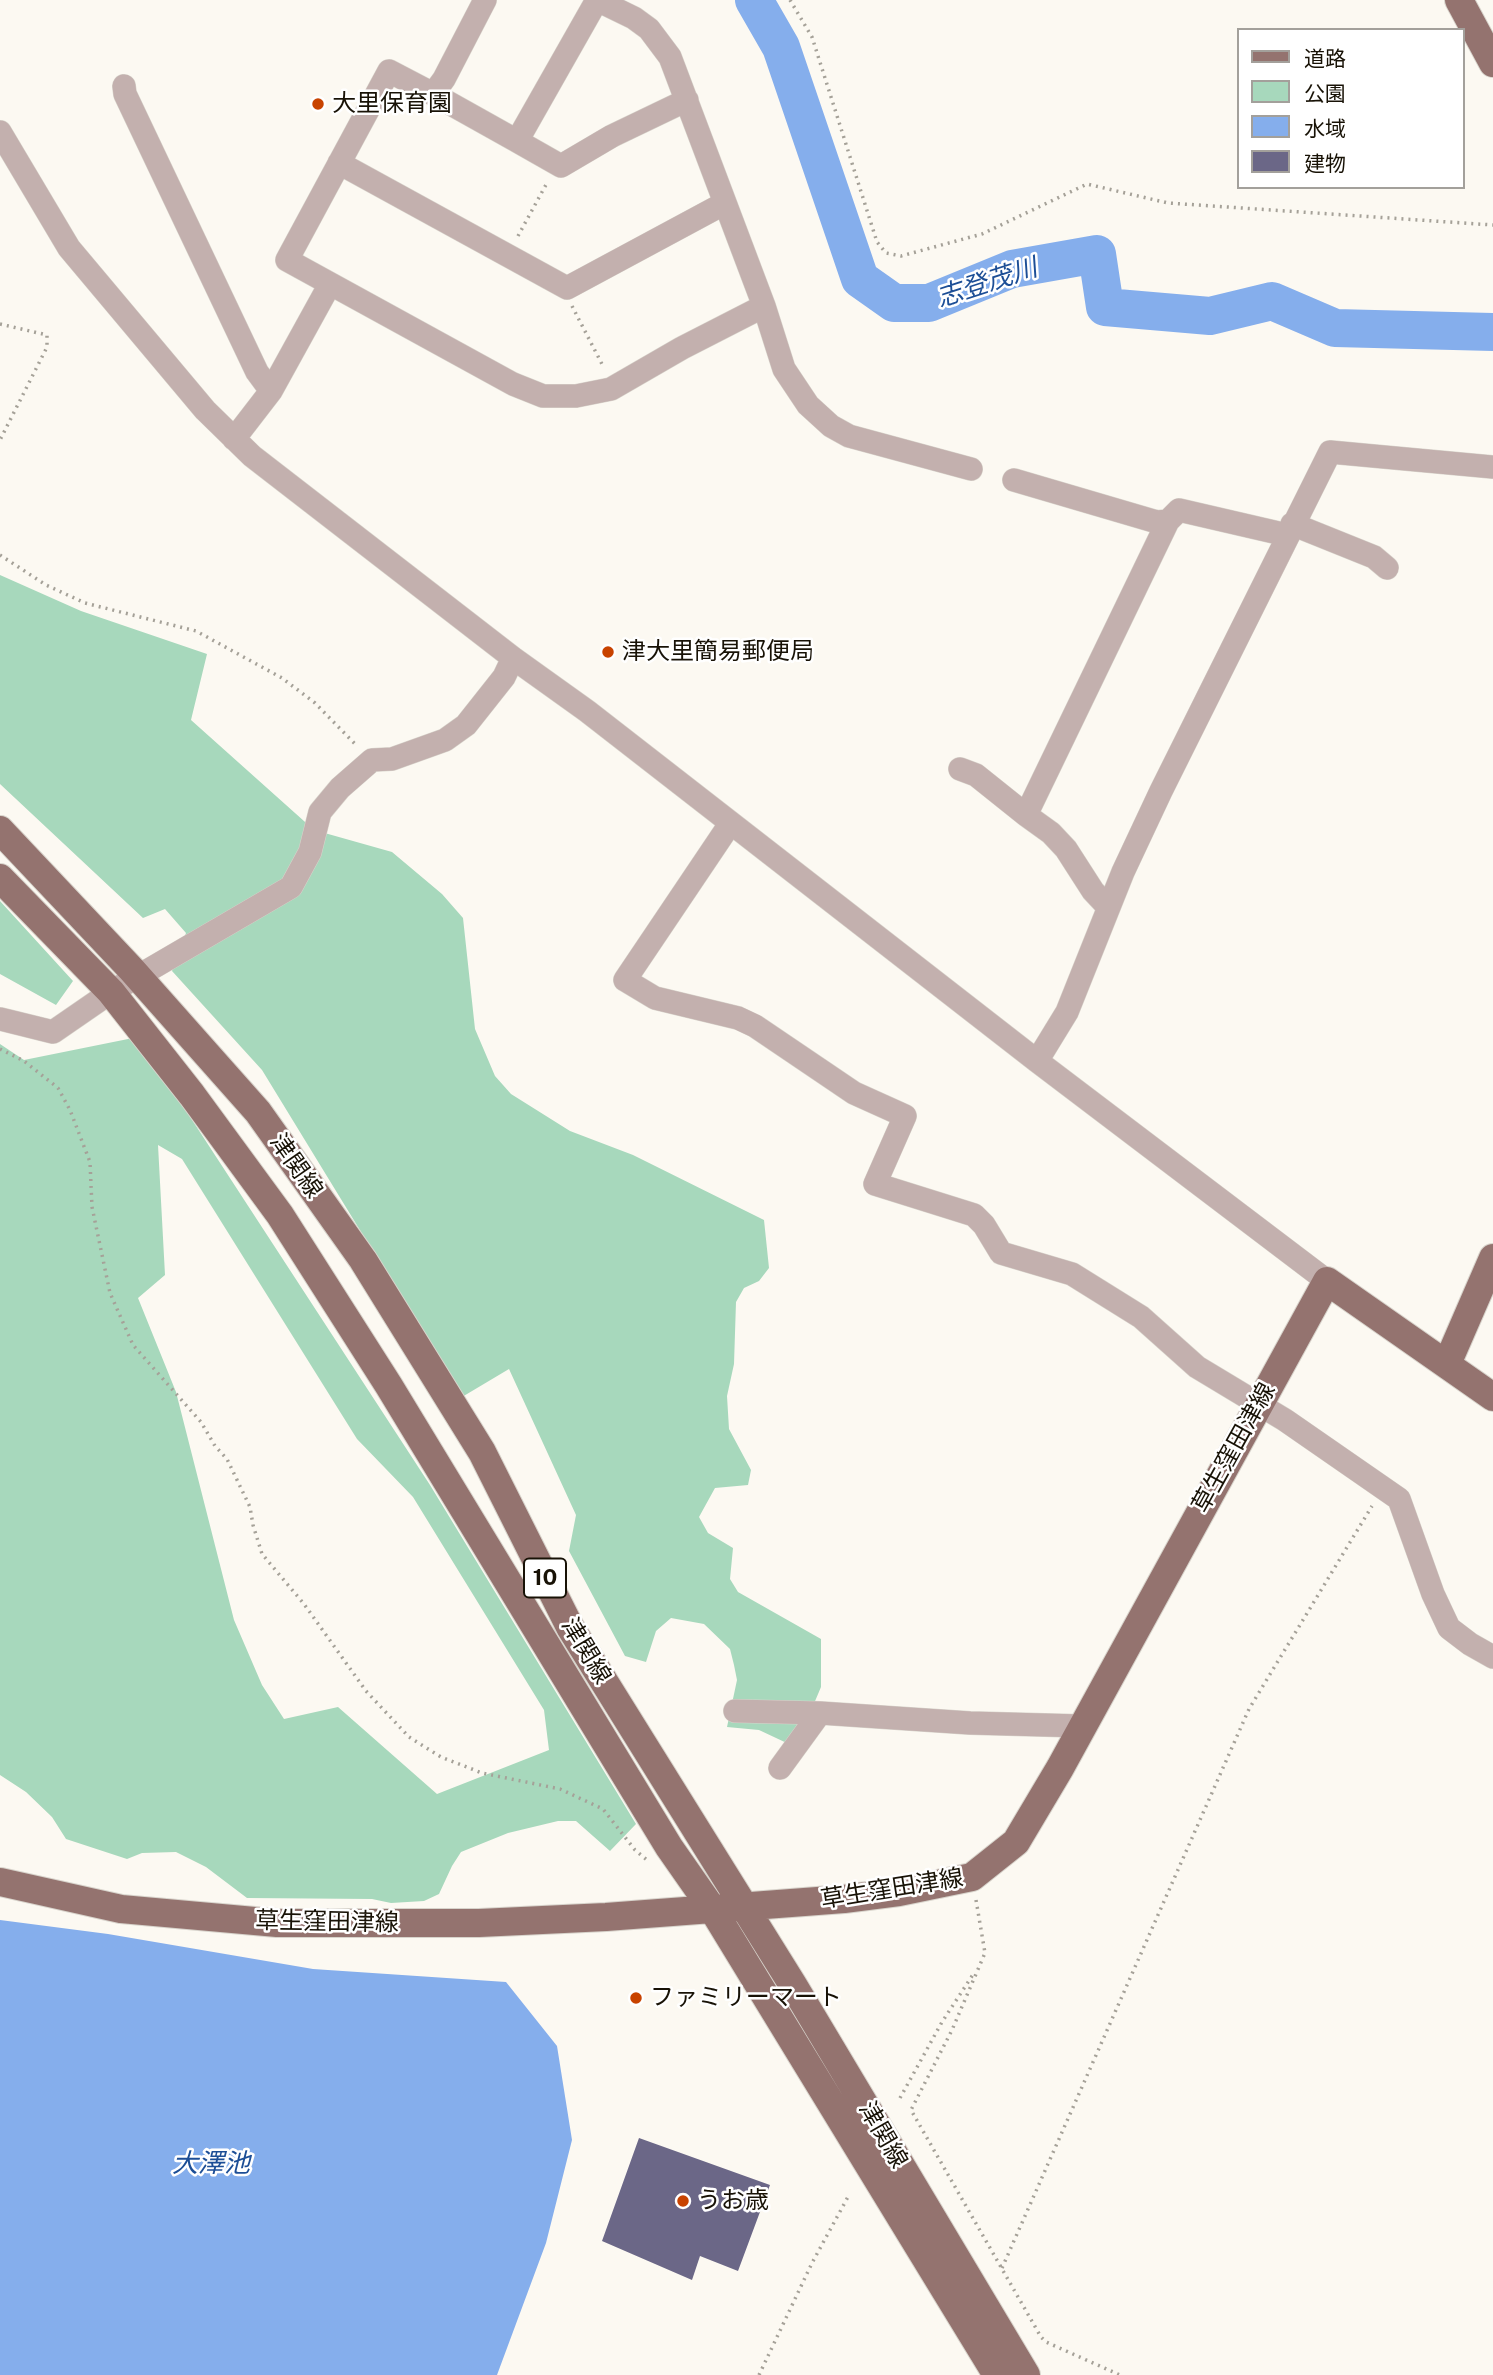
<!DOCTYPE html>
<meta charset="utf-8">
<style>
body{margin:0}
#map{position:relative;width:1493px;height:2375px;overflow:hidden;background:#fcf9f2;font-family:"Public Sans","Noto Sans JP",sans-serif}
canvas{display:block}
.legend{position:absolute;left:1237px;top:28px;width:228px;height:161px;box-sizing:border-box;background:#fff;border:2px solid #a3a09b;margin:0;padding:9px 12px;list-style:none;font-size:21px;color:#181206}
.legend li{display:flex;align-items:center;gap:14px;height:35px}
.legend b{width:35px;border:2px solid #a3a09b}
</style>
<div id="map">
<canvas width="1493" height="2375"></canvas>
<ul class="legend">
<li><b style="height:9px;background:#94736f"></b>道路</li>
<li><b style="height:19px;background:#a7d8bc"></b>公園</li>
<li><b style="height:19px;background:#85aeec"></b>水域</li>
<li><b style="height:19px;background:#6b6787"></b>建物</li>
</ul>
</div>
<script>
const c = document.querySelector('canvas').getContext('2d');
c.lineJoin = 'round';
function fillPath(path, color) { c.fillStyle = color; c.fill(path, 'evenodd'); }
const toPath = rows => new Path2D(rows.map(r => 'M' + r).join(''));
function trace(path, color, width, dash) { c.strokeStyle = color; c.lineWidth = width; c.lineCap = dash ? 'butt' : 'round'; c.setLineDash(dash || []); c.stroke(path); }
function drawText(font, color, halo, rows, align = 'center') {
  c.font = font + ' "Public Sans","Noto Sans JP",sans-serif'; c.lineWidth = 5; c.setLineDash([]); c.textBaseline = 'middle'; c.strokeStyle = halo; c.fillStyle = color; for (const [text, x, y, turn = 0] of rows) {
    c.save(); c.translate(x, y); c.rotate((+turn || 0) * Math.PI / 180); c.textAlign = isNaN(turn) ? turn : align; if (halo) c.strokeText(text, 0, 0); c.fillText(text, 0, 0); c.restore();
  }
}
fillPath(toPath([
 [0,575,81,611,207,654,191,720,314,830,392,852,442,894,463,918,475,1029,495,1076,511,1094,570,1131,633,1155,764,1220,769,1268,759,1281,744,1288,736,1302,734,1364,727,1396,729,1429,751,1470,748,1485,715,1488,699,1517,708,1533,733,1548,730,1579,738,1592,821,1639,821,1687,802,1732,791,1745,759,1730,727,1727,737,1680,734,1665,730,1649,704,1624,671,1618,656,1631,646,1662,625,1656,569,1551,576,1515,509,1369,462,1397,262,1070,172,971,186,933,165,909,143,918,0,784],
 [0,901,73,981,56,1005,0,974],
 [138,1037,430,1485,636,1824,610,1851,576,1821,558,1821,508,1833,461,1852,452,1866,439,1894,424,1901,391,1903,372,1899,247,1898,206,1867,176,1852,142,1853,127,1859,66,1839,52,1817,26,1792,0,1775,0,1044,24,1060],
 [158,1145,182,1159,357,1439,413,1497,544,1710,549,1750,437,1794,338,1707,284,1719,262,1685,234,1620,176,1392,138,1298,165,1275]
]), '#a7d8bc');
fillPath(toPath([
 [0,1920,108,1934,313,1969,506,1982,557,2046,572,2140,546,2243,497,2375,0,2375]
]), '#85aeec');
trace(toPath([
 [754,0,781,47,860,279,894,303,929,303,1012,269,1097,254,1105,307,1210,316,1272,301,1335,328,1493,332]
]), '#85aeec', 38);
fillPath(toPath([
 [639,2138,770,2185,738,2271,700,2256,692,2280,602,2241]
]), '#6b6787');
const minor = toPath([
 [485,0,444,79,433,94,389,71,287,260,513,384,543,396,576,396,611,389,682,348,764,306],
 [597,0,634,18,649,29,670,57,764,306,784,369,808,405,831,426,849,436,971,469],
 [597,0,517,141,561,166,612,136,687,100],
 [124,86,125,94,257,372,271,391],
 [433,94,517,141],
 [0,132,69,248,205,410,252,456,513,658,587,711,1037,1061,1327,1281],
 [339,163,567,288,725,203],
 [234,439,271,391,330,284],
 [1014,480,1157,522,1168,521,1179,510,1287,535],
 [1292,524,1374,557,1387,568],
 [960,769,976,775,1026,815],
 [730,824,625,980,655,998,738,1018,755,1026,854,1093,905,1116,875,1184,974,1215,984,1225,1001,1253,1072,1274,1141,1317,1197,1367,1285,1420,1399,1499,1433,1594,1449,1628,1470,1644,1493,1657],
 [1108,907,1093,891,1066,849,1051,833,1026,815,1168,521],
 [0,1019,53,1032,111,992,291,887,310,852,320,812,340,788,372,760,392,759,445,740,466,725,504,677,513,658],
 [1037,1061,1067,1012,1123,872,1161,791,1330,452,1493,467],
 [735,1711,820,1713,970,1723,1082,1726],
 [780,1768,820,1713]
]);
const major = toPath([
 [1459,0,1493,63],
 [0,830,132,970,258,1112,363,1260,482,1452,570,1627,793,1985,1026,2375],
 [0,878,111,992,192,1095,280,1215,389,1386,669,1847,713,1910,997,2375],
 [1447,1364,1493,1258],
 [0,1882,121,1909,277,1923,479,1923,606,1917,844,1899,899,1892,972,1877,1016,1842,1060,1768,1327,1281,1493,1397]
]);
trace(minor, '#d8d4cc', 24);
trace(major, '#d8d4cc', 30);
trace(toPath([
 [790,0,812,37,877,242,886,253,901,256,982,234,1087,184,1168,203,1493,225],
 [518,236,548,181],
 [572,306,604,368],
 [0,324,47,335,47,347,0,440],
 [0,555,46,585,85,603,196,631,282,678,315,703,356,745],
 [0,1049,24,1061,58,1088,70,1110,90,1162,92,1207,110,1293,133,1345,201,1422,215,1446,227,1459,250,1507,253,1525,262,1554,304,1604,366,1691,409,1737,441,1757,482,1773,560,1789,603,1809,635,1850,647,1860],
 [976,1900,985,1953,952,2030,911,2110,1041,2337,1046,2342,1120,2375],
 [900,2098,942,2022,974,1973],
 [1002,2268,1249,1709,1372,1506],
 [759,2375,812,2263,849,2195]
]), '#a5a198', 3.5, [2, 5]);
trace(minor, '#c3b0ae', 23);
trace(major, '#94736f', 28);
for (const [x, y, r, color] of [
 [318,104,7,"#c84300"],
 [608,652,7,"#c84300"],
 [636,1998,7,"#c84300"],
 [683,2201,7,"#c84300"]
]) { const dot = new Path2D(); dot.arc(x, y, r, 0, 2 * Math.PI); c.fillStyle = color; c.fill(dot); trace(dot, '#fff', 2.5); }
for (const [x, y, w] of [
 [545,1578,42]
]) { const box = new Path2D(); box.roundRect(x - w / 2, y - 19.5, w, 39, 5); c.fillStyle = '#fff'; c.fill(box); trace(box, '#181206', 2); }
drawText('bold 23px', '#181206', null, [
 ["10",545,1578]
]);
drawText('24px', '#181206', '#fff', [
 ["大里保育園",332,104],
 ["津大里簡易郵便局",622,652],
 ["ファミリーマート",650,1998],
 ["うお歳",697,2201]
], 'left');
drawText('24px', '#181206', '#fff', [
 ["津関線",296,1166,55],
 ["草生窪田津線",1234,1448,-61],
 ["津関線",586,1651,59],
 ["草生窪田津線",892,1889,-9],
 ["草生窪田津線",327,1922,1],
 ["津関線",883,2135,60]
]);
drawText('italic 26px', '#1c4e96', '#fff', [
 ["志登茂川",987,283,-18],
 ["大澤池",211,2164]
]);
</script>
